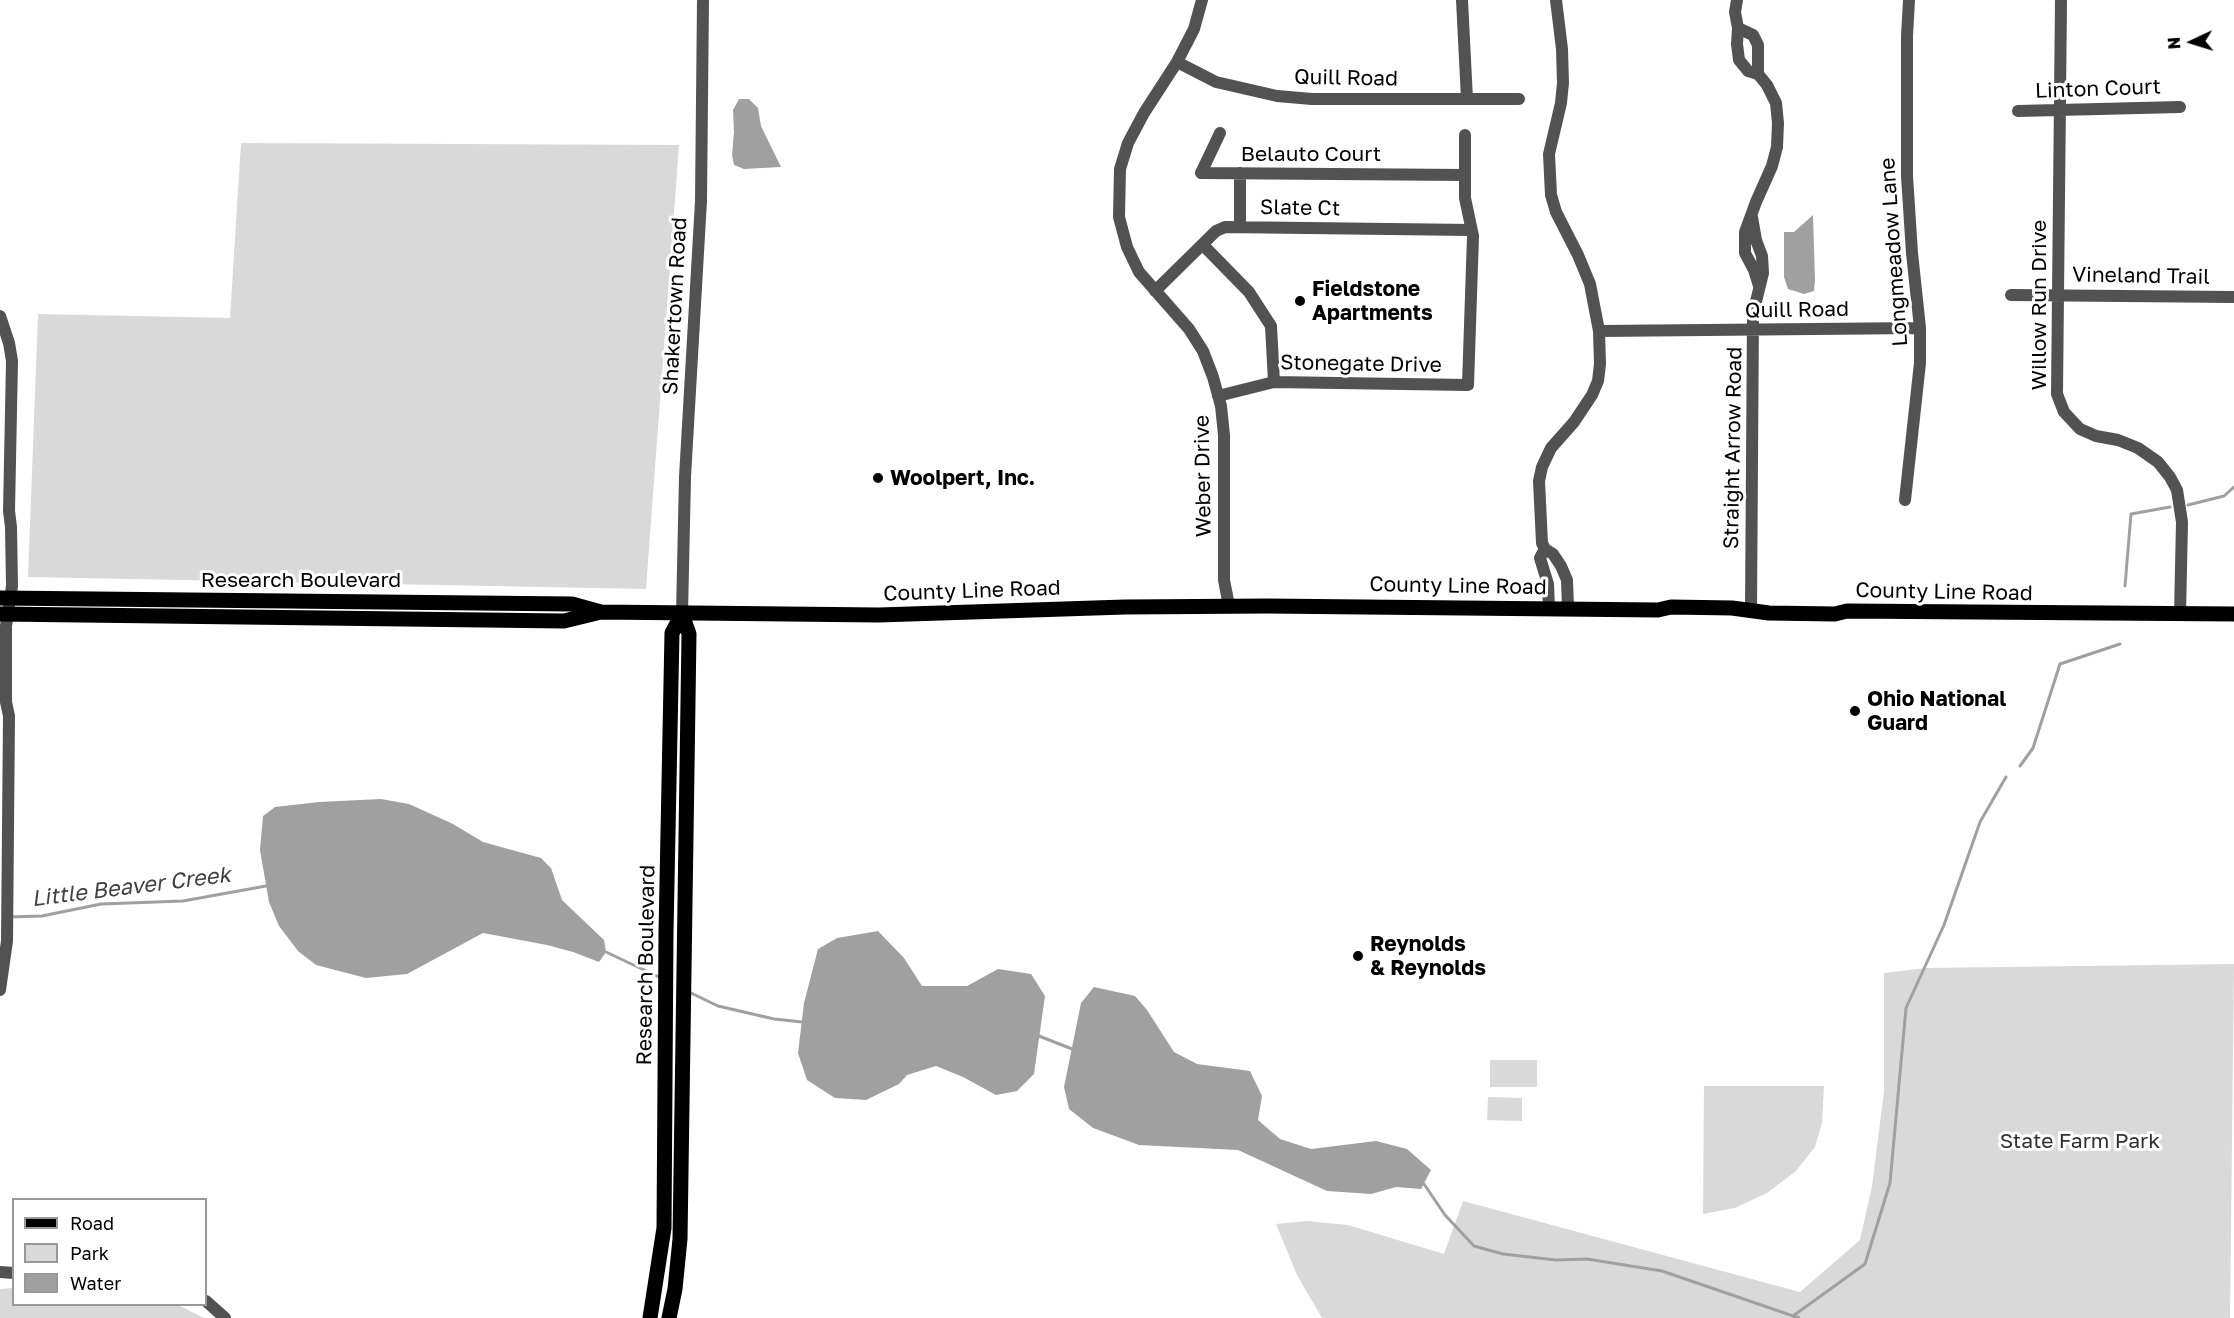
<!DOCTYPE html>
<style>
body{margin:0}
#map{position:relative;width:2234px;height:1318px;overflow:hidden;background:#fff;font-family:"Golos Text",sans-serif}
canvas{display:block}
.legend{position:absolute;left:12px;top:1198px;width:195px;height:108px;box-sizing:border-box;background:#fff;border:2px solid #999;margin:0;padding:8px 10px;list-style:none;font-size:18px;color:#000}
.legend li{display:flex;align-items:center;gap:12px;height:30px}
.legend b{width:30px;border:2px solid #999}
.north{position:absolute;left:2162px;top:12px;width:60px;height:60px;-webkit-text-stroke:4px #fff;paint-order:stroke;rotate:266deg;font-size:16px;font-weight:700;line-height:24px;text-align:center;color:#000}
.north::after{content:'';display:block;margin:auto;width:21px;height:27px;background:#000;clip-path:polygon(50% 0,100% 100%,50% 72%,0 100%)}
</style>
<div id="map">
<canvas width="2234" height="1318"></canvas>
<ul class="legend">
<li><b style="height:8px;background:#000"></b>Road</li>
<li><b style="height:16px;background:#d9d9d9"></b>Park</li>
<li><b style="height:16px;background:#a0a0a0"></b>Water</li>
</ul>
<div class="north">N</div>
</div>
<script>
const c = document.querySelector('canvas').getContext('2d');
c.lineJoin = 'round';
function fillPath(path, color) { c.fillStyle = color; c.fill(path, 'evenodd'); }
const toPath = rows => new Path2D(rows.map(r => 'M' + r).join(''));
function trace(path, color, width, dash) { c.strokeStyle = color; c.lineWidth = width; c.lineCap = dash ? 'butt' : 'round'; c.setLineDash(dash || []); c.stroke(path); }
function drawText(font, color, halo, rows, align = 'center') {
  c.font = font + ' "Golos Text",sans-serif'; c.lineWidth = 6; c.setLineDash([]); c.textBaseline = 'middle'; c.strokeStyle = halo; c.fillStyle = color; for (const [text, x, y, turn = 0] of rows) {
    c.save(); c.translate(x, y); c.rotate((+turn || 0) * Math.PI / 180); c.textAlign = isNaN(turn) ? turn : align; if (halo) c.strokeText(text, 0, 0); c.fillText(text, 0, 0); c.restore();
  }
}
fillPath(toPath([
 [241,143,679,145,646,589,28,577,38,314,230,318],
 [2234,964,2230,1318,1322,1318,1297,1275,1276,1224,1307,1221,1348,1225,1444,1254,1463,1201,1800,1292,1860,1240,1872,1186,1884,1091,1884,973,1926,968],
 [1490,1060,1537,1060,1537,1087,1490,1087],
 [1704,1086,1824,1086,1822,1123,1815,1147,1796,1171,1767,1193,1735,1208,1703,1214],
 [1488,1097,1522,1098,1522,1121,1487,1120],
 [13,1288,14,1304,178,1305,204,1318,0,1318,0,1289]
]), '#d9d9d9');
fillPath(toPath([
 [739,99,749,99,758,108,761,126,781,167,744,169,734,165,732,155,734,132,733,110],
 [1813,215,1815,281,1814,291,1804,294,1788,289,1784,277,1784,232,1794,232],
 [381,799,409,804,453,824,483,842,541,858,551,868,562,900,604,940,606,952,599,962,573,952,547,945,483,933,407,974,366,978,316,965,298,951,279,926,269,902,260,850,263,816,275,807,319,802],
 [878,931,904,958,922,986,967,986,998,969,1031,974,1045,996,1034,1074,1017,1091,996,1095,963,1077,936,1066,907,1075,899,1084,866,1100,835,1098,807,1080,798,1053,804,1003,818,949,837,938],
 [1094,987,1135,996,1147,1010,1174,1052,1197,1064,1250,1071,1262,1096,1258,1120,1280,1139,1311,1149,1376,1141,1407,1149,1431,1170,1421,1189,1396,1187,1371,1194,1327,1191,1238,1150,1139,1145,1093,1128,1069,1109,1064,1087,1081,1003]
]), '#a0a0a0');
trace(toPath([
 [2188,505,2224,496,2234,487],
 [2125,586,2131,514,2170,507],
 [2020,766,2033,748,2060,664,2120,644],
 [9,917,42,916,101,904,183,901,266,886],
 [606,952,661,978],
 [689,992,718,1006,774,1019,802,1022],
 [1039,1036,1072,1049],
 [1424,1184,1445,1215,1474,1246,1503,1254,1556,1260,1587,1259,1662,1271,1799,1318],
 [1793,1316,1865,1264,1890,1183,1906,1008,1944,925,1980,822,2006,777]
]), '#a0a0a0', 3);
trace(toPath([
 [1202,0,1194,29,1177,62,1144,113,1128,143,1120,169,1119,217,1127,247,1139,272,1189,329,1203,351,1213,377,1221,406,1224,435,1224,580,1229,606],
 [1462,0,1467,99],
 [1556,0,1562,49,1563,83,1561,103,1549,154,1551,195,1556,212,1578,255,1590,284,1599,331,1600,364,1598,381,1592,395,1574,422,1551,448,1542,467,1539,481,1542,543,1545,549,1553,554,1561,566,1567,580,1568,608],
 [1737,0,1735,12,1738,28,1737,44,1739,60,1748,71,1758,74,1767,85,1776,103,1778,123,1777,147,1772,166,1756,202,1745,232,1745,253,1754,270,1759,286],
 [2061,0,2057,394,2064,412,2080,429,2096,436,2118,440,2138,448,2158,462,2170,477,2177,490,2182,522,2180,615],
 [1738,28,1753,35,1758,45,1758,74],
 [1177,62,1216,82,1277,96,1312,99,1519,99],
 [2018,111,2180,107],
 [1220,133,1201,173,1465,175],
 [1240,226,1240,173],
 [1203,245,1249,292,1271,326,1274,382],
 [1155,291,1216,231,1225,227,1471,230],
 [2011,295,2234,297],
 [0,316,9,343,12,361,9,511,11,527,12,586,6,626,6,702,9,716,7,941,0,990],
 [1599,331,1920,328],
 [1218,396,1274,382,1468,385,1473,236,1465,198,1465,135],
 [1905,500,1920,363,1920,328,1912,253,1907,176,1907,36,1909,0],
 [1545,549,1540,558,1548,584,1549,608],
 [1751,610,1753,314,1763,273,1762,256,1756,240,1752,217],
 [682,614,685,477,701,201,703,0],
 [0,1272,14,1273],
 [206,1301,225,1318]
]), '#525252', 12);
trace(toPath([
 [0,598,572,604,601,612],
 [0,614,564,621,601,612,879,615,1125,607,1267,606,1658,610,1671,607,1732,608,1769,613,1835,614,1847,611,2234,614],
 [650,1318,664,1228,666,932,672,633,682,614],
 [669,1318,675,1289,680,1239,689,634,682,614]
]), '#000', 15);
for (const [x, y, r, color] of [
 [1300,301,6,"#000"],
 [878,478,6,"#000"],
 [1855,711,6,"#000"],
 [1358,956,6,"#000"]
]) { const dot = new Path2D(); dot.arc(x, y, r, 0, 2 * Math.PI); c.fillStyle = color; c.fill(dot); trace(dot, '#fff', 2); }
drawText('21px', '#000', '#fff', [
 ["Quill Road",1346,78,1],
 ["Linton Court",2098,89,-2],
 ["Belauto Court",1311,154],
 ["Slate Ct",1300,208,1],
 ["Longmeadow Lane",1894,252,-94],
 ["Vineland Trail",2141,276,1],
 ["Willow Run Drive",2039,305,-90],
 ["Shakertown Road",675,306,-87],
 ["Quill Road",1797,310,-1],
 ["Stonegate Drive",1361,364,1],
 ["Straight Arrow Road",1733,448,-89],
 ["Weber Drive",1203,476,-91],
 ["Research Boulevard",301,580],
 ["County Line Road",1458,586,1],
 ["County Line Road",972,591,-2],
 ["County Line Road",1944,592,1],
 ["Research Boulevard",646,965,-89]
]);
drawText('bold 21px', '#000', '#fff', [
 ["Fieldstone",1312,289],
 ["Apartments",1312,313],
 ["Woolpert, Inc.",890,478],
 ["Ohio National",1867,699],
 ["Guard",1867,723],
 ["Reynolds",1370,944],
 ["& Reynolds",1370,968]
], 'left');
drawText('21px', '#303030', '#fff', [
 ["State Farm Park",2080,1141]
]);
drawText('italic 22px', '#414141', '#fff', [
 ["Little Beaver Creek",131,887,-7]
]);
</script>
